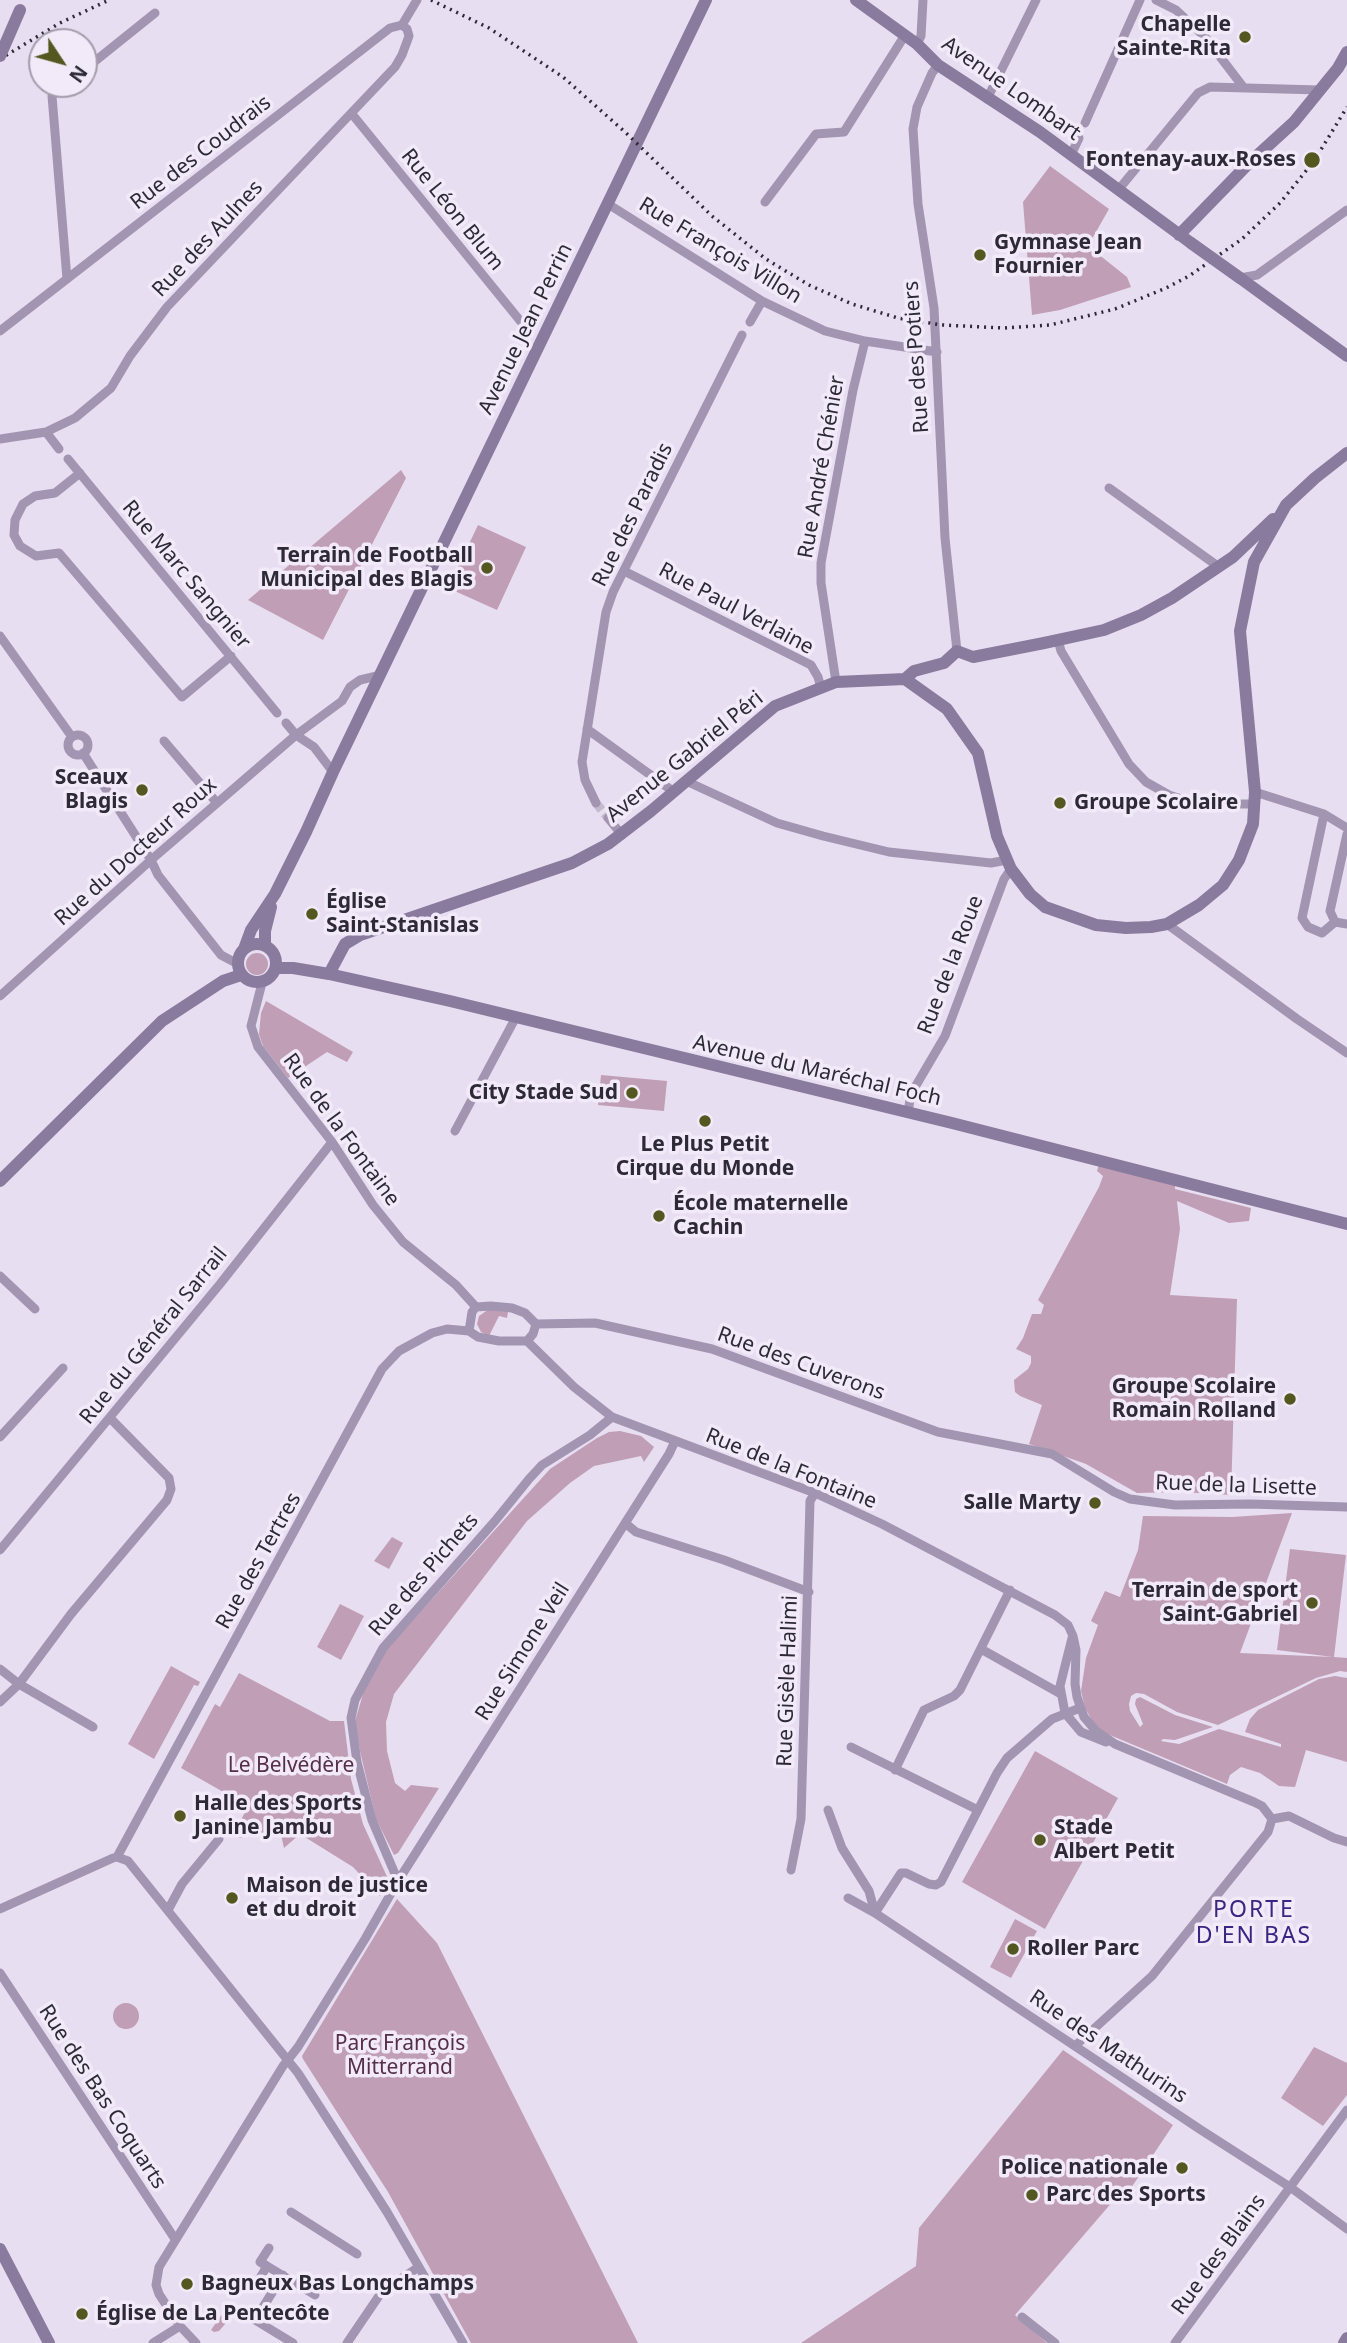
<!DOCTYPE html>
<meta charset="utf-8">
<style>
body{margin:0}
#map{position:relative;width:1347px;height:2343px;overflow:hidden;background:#e8def2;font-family:"Noto Sans",sans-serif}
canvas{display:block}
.north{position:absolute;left:28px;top:28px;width:70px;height:70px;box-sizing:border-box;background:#f2eaf9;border:2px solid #a49dab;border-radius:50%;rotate:126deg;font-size:19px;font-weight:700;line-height:28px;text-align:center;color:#2e2937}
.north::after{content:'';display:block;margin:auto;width:24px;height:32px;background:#545720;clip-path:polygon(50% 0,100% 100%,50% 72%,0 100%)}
</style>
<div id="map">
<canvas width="1347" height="2343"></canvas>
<div class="north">N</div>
</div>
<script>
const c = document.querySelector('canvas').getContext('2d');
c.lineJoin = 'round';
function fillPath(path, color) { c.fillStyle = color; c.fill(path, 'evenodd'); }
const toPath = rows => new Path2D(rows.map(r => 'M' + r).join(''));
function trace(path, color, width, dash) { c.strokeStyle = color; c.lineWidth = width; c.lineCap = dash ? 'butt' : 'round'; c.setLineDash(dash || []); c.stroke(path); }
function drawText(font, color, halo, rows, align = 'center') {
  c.font = font + ' "Noto Sans",sans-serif'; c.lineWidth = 7; c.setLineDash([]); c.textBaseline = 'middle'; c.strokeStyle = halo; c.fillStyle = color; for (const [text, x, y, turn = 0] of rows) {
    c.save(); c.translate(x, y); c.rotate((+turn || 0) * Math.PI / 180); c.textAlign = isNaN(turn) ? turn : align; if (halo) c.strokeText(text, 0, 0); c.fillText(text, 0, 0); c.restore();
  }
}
fillPath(toPath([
 [1050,166,1109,209,1088,246,1127,277,1131,287,1060,310,1032,315,1023,202],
 [401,470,406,478,323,640,248,600],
 [478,525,526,547,497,610,448,588],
 '246 964a11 11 0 1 1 22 0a11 11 0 1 1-22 0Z',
 [266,1001,353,1052,347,1062,327,1052,288,1078,263,1046,259,1034,261,1013],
 [601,1075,667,1081,664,1111,598,1105],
 [1099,1164,1175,1185,1175,1189,1251,1208,1249,1221,1229,1223,1177,1201,1180,1229,1170,1295,1237,1299,1231,1495,1183,1492,1137,1493,1086,1464,1029,1444,1042,1405,1020,1396,1015,1392,1014,1380,1028,1369,1031,1363,1031,1356,1016,1349,1023,1338,1032,1314,1041,1314,1044,1305,1038,1300,1099,1187,1103,1176,1097,1171],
 [489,1309,508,1312,507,1318,499,1316,489,1336,481,1332,477,1324,479,1316],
 [620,1431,641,1436,654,1447,644,1462,641,1456,594,1466,570,1483,527,1521,394,1694,386,1722,387,1751,395,1783,405,1791,411,1785,439,1788,398,1853,394,1855,376,1819,360,1751,355,1721,363,1694,387,1649,550,1469,597,1438,609,1432],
 [1292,1513,1240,1653,1333,1657,1277,1650,1290,1549,1346,1555,1334,1657,1347,1658,1347,1672,1340,1671,1316,1678,1218,1725,1177,1712,1144,1694,1136,1693,1131,1696,1129,1704,1130,1711,1140,1727,1143,1724,1135,1704,1136,1699,1140,1697,1175,1715,1213,1727,1175,1740,1163,1739,1161,1741,1179,1744,1219,1729,1281,1747,1281,1744,1245,1732,1250,1719,1258,1710,1319,1679,1335,1676,1347,1678,1347,1762,1306,1750,1295,1787,1279,1786,1260,1773,1241,1767,1230,1775,1227,1784,1105,1733,1094,1724,1085,1708,1081,1691,1086,1658,1098,1625,1091,1621,1105,1591,1120,1597,1138,1550,1143,1516,1232,1517],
 [392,1537,403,1543,389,1569,374,1561],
 [340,1604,364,1616,341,1660,317,1647],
 [171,1666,200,1682,198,1686,194,1685,154,1759,128,1744],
 [239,1673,330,1721,344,1721,351,1779,363,1824,389,1881,380,1896,353,1867,300,1834,284,1848,280,1830,239,1838,236,1830,248,1806,181,1768,215,1704,220,1707],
 [1035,1751,1118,1798,1045,1929,962,1882],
 [397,1899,437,1943,638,2343,471,2343,388,2192,303,2059,302,2056],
 [1015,1919,1037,1931,1011,1978,990,1967],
 '113 2016a13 13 0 1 1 26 0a13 13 0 1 1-26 0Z',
 [1314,2047,1347,2063,1347,2095,1323,2126,1281,2098],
 [1063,2050,1173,2125,1125,2197,1120,2193,1015,2315,1047,2343,801,2343,916,2266,919,2228],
 [227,2307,230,2308,232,2316,219,2331,214,2332,211,2330]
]), '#c09eb5');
trace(toPath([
 [596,803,608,818]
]), '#c3bacd', 9, [9, 4.5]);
trace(toPath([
 [1156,0,1176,10,1205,37,1244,88],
 [917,44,921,36,923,0],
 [938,65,932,73,917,107,913,129,918,204,934,308,945,538,957,651],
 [84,70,155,13],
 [66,84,52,96,67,279],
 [987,99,1036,0],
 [352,114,526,328],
 [1085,123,1140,0],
 [1071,155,1079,138],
 [1119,189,1198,93,1210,87,1320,90],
 [765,202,816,134,844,132,905,35],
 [608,204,762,301,825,331,865,341,937,352],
 [1240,278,1257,275,1347,210],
 [750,322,762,301],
 [0,331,390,28,402,25,417,0],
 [46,432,59,449],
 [0,439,46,432,75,418,111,388,130,356,167,307,395,67,402,55,409,36,407,29,402,25],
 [68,459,277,713],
 [80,473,55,493,35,496,23,504,15,520,14,535,20,546,36,556,59,553,182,697,231,656],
 [1109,488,1219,567],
 [624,571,811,665,818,677,821,688],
 [0,636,72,737],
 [1058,640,1061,651,1129,764,1146,782,1169,795,1197,804,1255,804],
 [836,682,821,583,821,563,853,390,865,341],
 [286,723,296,735,314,747,333,772],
 [587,729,674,792],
 '68 745a10 10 0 1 1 20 0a10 10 0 1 1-20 0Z',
 [164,741,217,803],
 [83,753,151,860,158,875,221,955,238,964],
 [686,781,777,823,823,836,889,852,991,863,1007,860],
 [1255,792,1324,814,1347,828],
 [596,803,585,780,582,762,606,612,613,592,742,335],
 [1324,814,1302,918,1308,927,1322,933,1335,922,1347,924],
 [608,818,622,835],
 [1335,922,1330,911,1347,834],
 [1167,924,1297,1019,1347,1053],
 [262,983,251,1026,258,1047,332,1142,373,1205,403,1242,456,1285,476,1307],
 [0,996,151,860,296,735,342,701,350,687,360,680,381,675],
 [908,1112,911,1094,945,1036,1004,879,1011,869],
 [455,1131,516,1017],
 [0,1276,35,1309],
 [476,1307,472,1312,469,1331,478,1337,499,1341,527,1341],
 [476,1307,491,1306,512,1308,525,1313,536,1324],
 [536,1324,595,1323,712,1349,938,1432,1052,1454,1114,1492,1130,1499,1175,1505,1250,1504,1347,1507],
 [527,1341,574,1387,612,1417,815,1493,882,1524,1055,1615,1068,1625,1073,1636,1076,1650,1075,1684,1077,1697,1084,1717,1096,1731,1115,1744,1254,1802,1262,1806,1272,1819],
 [527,1341,533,1334,536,1324],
 [0,1437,63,1368],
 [625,1523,636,1532,724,1560,809,1592],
 [0,1550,220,1284,332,1142],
 [1072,1638,1060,1686,1065,1713,1081,1732,1106,1742],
 [981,1649,1061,1694],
 [0,1669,19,1684,93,1727],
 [0,1702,19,1684,71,1614,167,1500,171,1489,169,1478,110,1418],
 [851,1747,978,1810],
 [895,1770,924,1710,954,1696,960,1690,1010,1590],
 [828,1810,842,1848,869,1891,875,1913,901,1873,906,1873,929,1884,936,1885,941,1882,997,1773,1007,1758,1052,1719,1080,1708],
 [1272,1819,1289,1816,1334,1838,1347,1842],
 [117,1857,382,1369,399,1351,432,1333,447,1329,469,1331],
 [791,1870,801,1819,810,1501,815,1493],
 [398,1881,372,1820,357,1762,351,1718,355,1700,383,1648,495,1521,529,1479,542,1465,590,1435,612,1417],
 [848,1898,875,1913,1201,2130,1290,2187,1347,2229],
 [0,1909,113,1858,117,1857,128,1861,298,2073,387,2212,463,2343],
 [168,1910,182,1884,219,1839],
 [0,1973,175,2239],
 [1075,2046,1152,1976,1268,1832,1272,1819],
 [291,2212,357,2254],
 [267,2266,260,2262,269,2248],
 [283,2275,255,2320,293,2343],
 [260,2278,267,2266,315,2295],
 [1022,2317,1055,2343],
 [153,2343,180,2326],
 [196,2343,180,2326,159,2294,156,2285,159,2267,283,2066,298,2047,365,1939,398,1881,669,1454,675,1441],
 [347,2343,383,2290,419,2267],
 [1175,2343,1347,2110]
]), '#a295b2', 9);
trace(toPath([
 [856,0,917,44,938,65,1040,132,1191,243],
 [1179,235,1249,163,1294,122,1338,68,1347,52],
 [1240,278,1347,356],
 [905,679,914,671,944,663,957,651,973,657,1044,643,1104,630,1141,615,1172,598,1233,557,1273,519],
 '238 963a19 19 0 1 1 38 0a19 19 0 1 1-38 0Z',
 [265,946,265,931,271,907],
 [244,949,251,930,275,894,306,832,333,772,706,0],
 [276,968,293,968,329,974,450,1001,952,1123,1347,1224],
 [329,974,345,944,360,935,572,863,608,844,651,811,775,706,836,682,905,679,947,709,978,753,997,836,1011,869,1030,894,1045,907,1096,925,1126,928,1151,927,1167,924,1199,905,1223,885,1239,860,1253,824,1255,792,1240,631,1254,562,1286,505,1315,478,1347,453],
 [0,1181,162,1021,223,981,241,975],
 [0,2249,49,2343],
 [1344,2343,1347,2338]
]), '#887b9d', 12);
trace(toPath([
 [431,0,489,28,563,77,625,132,712,216,766,259,809,285,852,304,898,318,942,325,1004,328,1050,325,1115,309,1166,288,1189,276,1242,239,1280,203,1314,161,1347,107],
 [0,59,60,23,109,0]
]), '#2e2937', 3.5, [2, 5]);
trace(toPath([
 [0,56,20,10],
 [1191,243,1240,278]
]), '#887b9d', 12);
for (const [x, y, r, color] of [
 [1245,37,7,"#545720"],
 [1312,160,9,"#545720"],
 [980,255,7,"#545720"],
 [487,568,7,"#545720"],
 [142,790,7,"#545720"],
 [1060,803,7,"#545720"],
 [312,914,7,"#545720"],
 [632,1093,7,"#545720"],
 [705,1121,7,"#545720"],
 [659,1216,7,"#545720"],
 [1290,1399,7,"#545720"],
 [1095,1503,7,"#545720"],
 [1312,1603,7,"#545720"],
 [180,1816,7,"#545720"],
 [1040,1840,7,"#545720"],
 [232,1898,7,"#545720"],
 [1013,1949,7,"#545720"],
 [1182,2168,7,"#545720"],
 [1032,2195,7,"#545720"],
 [187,2284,7,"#545720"],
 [82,2314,7,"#545720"]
]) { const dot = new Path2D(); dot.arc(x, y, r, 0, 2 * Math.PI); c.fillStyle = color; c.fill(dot); trace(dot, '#f2eaf9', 2.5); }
drawText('bold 21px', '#2e2937', '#f2eaf9', [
 ["Chapelle",1231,25,"right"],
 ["Sainte-Rita",1231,49,"right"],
 ["Fontenay-aux-Roses",1296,160,"right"],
 ["Gymnase Jean",994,243],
 ["Fournier",994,267],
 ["Terrain de Football",473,556,"right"],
 ["Municipal des Blagis",473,580,"right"],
 ["Sceaux",128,778,"right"],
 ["Blagis",128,802,"right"],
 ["Groupe Scolaire",1074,803],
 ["Église",326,902],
 ["Saint-Stanislas",326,926],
 ["City Stade Sud",618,1093,"right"],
 ["Le Plus Petit",705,1145,"center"],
 ["Cirque du Monde",705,1169,"center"],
 ["École maternelle",673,1204],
 ["Cachin",673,1228],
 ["Groupe Scolaire",1276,1387,"right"],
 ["Romain Rolland",1276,1411,"right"],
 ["Salle Marty",1081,1503,"right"],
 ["Terrain de sport",1298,1591,"right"],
 ["Saint-Gabriel",1298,1615,"right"],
 ["Halle des Sports",194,1804],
 ["Janine Jambu",194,1828],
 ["Stade",1054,1828],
 ["Albert Petit",1054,1852],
 ["Maison de justice",246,1886],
 ["et du droit",246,1910],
 ["Roller Parc",1027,1949],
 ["Police nationale",1168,2168,"right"],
 ["Parc des Sports",1046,2195],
 ["Bagneux Bas Longchamps",201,2284],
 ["Église de La Pentecôte",96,2314]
], 'left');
drawText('21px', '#2e2937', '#f2eaf9', [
 ["Avenue Lombart",1011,89,35],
 ["Rue des Coudrais",201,153,-38],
 ["Rue Léon Blum",452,210,51],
 ["Rue des Aulnes",208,239,-47],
 ["Rue François Villon",720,251,31],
 ["Avenue Jean Perrin",526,329,-64],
 ["Rue des Potiers",917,357,-94],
 ["Rue André Chénier",822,467,-80],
 ["Rue des Paradis",633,515,-64],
 ["Rue Marc Sangnier",186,575,50],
 ["Rue Paul Verlaine",736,609,28],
 ["Avenue Gabriel Péri",685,757,-39],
 ["Rue du Docteur Roux",136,852,-42],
 ["Rue de la Roue",951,965,-69],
 ["Avenue du Maréchal Foch",817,1071,13],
 ["Rue de la Fontaine",341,1130,54],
 ["Rue du Général Sarrail",154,1336,-51],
 ["Rue des Cuverons",801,1364,20],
 ["Rue de la Fontaine",791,1469,22],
 ["Rue de la Lisette",1236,1486,2],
 ["Rue des Tertres",259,1561,-61],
 ["Rue des Pichets",424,1575,-49],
 ["Rue Simone Veil",523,1652,-58],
 ["Rue Gisèle Halimi",788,1681,-88],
 ["Rue des Mathurins",1108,2047,34],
 ["Rue des Bas Coquarts",102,2097,57],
 ["Rue des Blains",1219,2255,-54]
]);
drawText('21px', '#552e47', '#f2eaf9', [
 ["Le Belvédère",291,1766],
 ["Parc François",400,2044],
 ["Mitterrand",400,2068]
]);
c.letterSpacing = '2px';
drawText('23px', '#3b2583', '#f2eaf9', [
 ["PORTE",1254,1910],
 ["D'EN BAS",1254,1936]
]);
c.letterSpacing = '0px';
</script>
